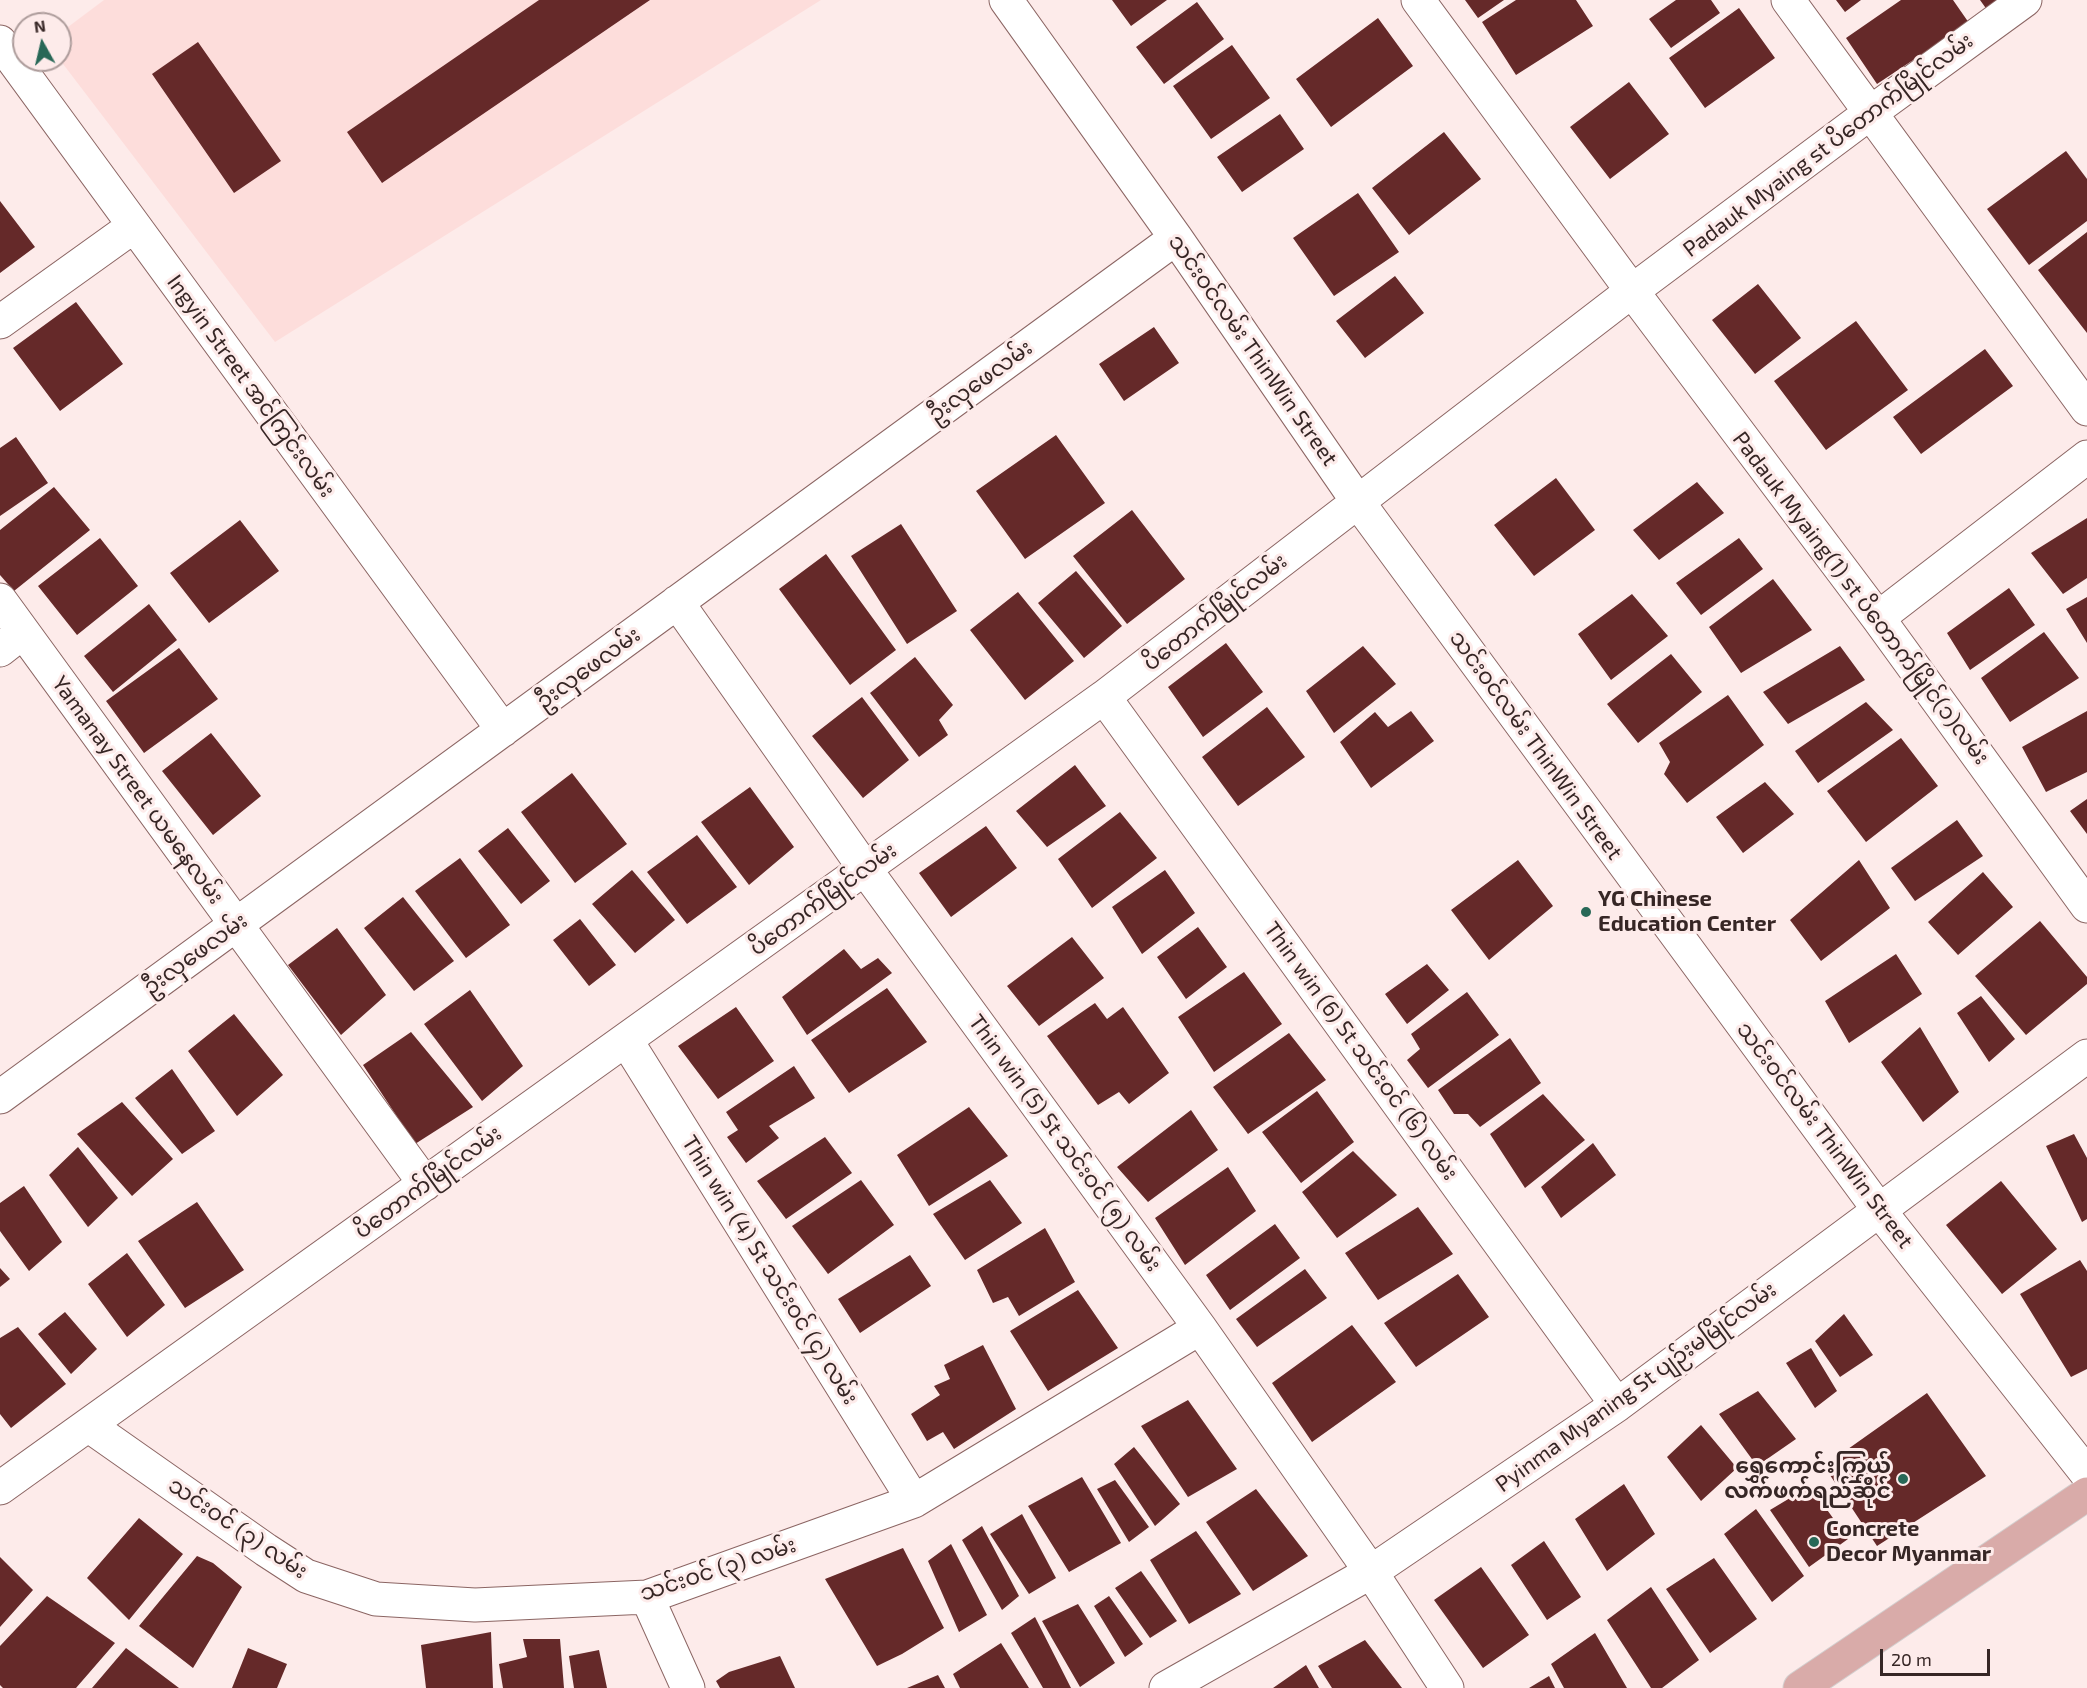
<!DOCTYPE html>
<meta charset="utf-8">
<style>
body{margin:0}
#map{position:relative;width:2087px;height:1688px;overflow:hidden;background:#fdebea;font-family:"Exo 2",sans-serif}
canvas{display:block}
.north{position:absolute;left:12px;top:12px;width:60px;height:60px;box-sizing:border-box;background:#fdebea;border:2px solid #ad9c9b;border-radius:50%;rotate:352deg;font-size:16px;font-weight:700;line-height:24px;text-align:center;color:#362625}
.north::after{content:'';display:block;margin:auto;width:21px;height:27px;background:#286857;clip-path:polygon(50% 0,100% 100%,50% 72%,0 100%)}
.scale{position:absolute;left:1880px;top:1649px;width:110px;height:27px;box-sizing:border-box;border:3px solid #362625;border-top:0;padding-left:8px;font-size:18px;line-height:21px;white-space:nowrap;color:#362625;-webkit-text-stroke:4px #fdebea;paint-order:stroke}
</style>
<div id="map">
<canvas width="2087" height="1688"></canvas>
<div class="north">N</div>
<div class="scale">20 m</div>
</div>
<script>
const c = document.querySelector('canvas').getContext('2d');
c.lineJoin = 'round';
function fillPath(path, color) { c.fillStyle = color; c.fill(path, 'evenodd'); }
const toPath = rows => new Path2D(rows.map(r => 'M' + r).join(''));
function trace(path, color, width, dash) { c.strokeStyle = color; c.lineWidth = width; c.lineCap = dash ? 'butt' : 'round'; c.setLineDash(dash || []); c.stroke(path); }
function drawText(font, color, halo, rows, align = 'center') {
  c.font = font + ' "Exo 2","Noto Sans Myanmar",sans-serif'; c.lineWidth = 6; c.setLineDash([]); c.textBaseline = 'middle'; c.strokeStyle = halo; c.fillStyle = color; for (const [text, x, y, turn = 0] of rows) {
    c.save(); c.translate(x, y); c.rotate((+turn || 0) * Math.PI / 180); c.textAlign = isNaN(turn) ? turn : align; if (halo) c.strokeText(text, 0, 0); c.fillText(text, 0, 0); c.restore();
  }
}
fillPath(toPath([
 [104,0,821,0,275,342,60,60,60,33]
]), '#fddddb');
fillPath(toPath([
 [539,0,650,0,382,183,347,132],
 [1112,0,1167,0,1131,26],
 [1465,0,1504,0,1478,18],
 [1516,0,1576,0,1593,26,1516,75,1482,22],
 [1676,0,1711,0,1720,13,1671,48,1649,19],
 [1836,0,1861,0,1845,12],
 [1901,0,1953,0,1969,23,1877,84,1846,38],
 [1980,0,2008,0,1990,14],
 [1197,2,1224,39,1164,84,1136,47],
 [1739,8,1775,58,1705,108,1669,58],
 [1378,18,1413,66,1331,127,1296,79],
 [198,42,281,161,234,193,152,74],
 [1232,45,1270,98,1211,139,1173,86],
 [1629,82,1669,134,1610,179,1570,127],
 [1280,114,1304,149,1242,192,1217,157],
 [1444,132,1481,179,1409,235,1372,188],
 [2066,151,2087,179,2087,221,2029,265,1987,209],
 [1358,193,1399,252,1334,296,1293,238],
 [0,201,35,247,0,273],
 [2087,232,2087,333,2038,270],
 [1395,276,1424,313,1365,358,1336,321],
 [1758,284,1801,338,1755,374,1712,320],
 [76,302,123,364,60,411,13,348],
 [1856,321,1908,390,1826,450,1774,381],
 [1154,327,1179,363,1124,401,1099,364],
 [1985,349,2013,386,1921,454,1893,417],
 [1056,435,1105,503,1025,559,976,491],
 [16,437,48,483,0,516,0,448],
 [1556,478,1595,530,1534,576,1494,525],
 [1697,482,1724,513,1659,560,1633,530],
 [54,487,90,530,14,591,0,575,0,530],
 [1132,510,1185,579,1127,624,1073,556],
 [2087,518,2087,578,2063,594,2031,553],
 [240,520,279,571,209,623,170,573],
 [901,524,957,611,907,644,851,556],
 [100,538,138,586,77,635,38,586],
 [1739,538,1763,569,1701,615,1676,583],
 [826,554,896,650,850,685,779,589],
 [1076,571,1122,626,1084,658,1038,603],
 [1773,579,1812,630,1741,673,1709,627],
 [2009,588,2035,625,1970,670,1947,633],
 [1018,592,1074,661,1025,700,970,630],
 [1632,594,1668,636,1611,680,1578,634],
 [2087,597,2087,643,2066,609],
 [149,604,177,640,113,692,84,656],
 [2044,632,2079,678,2010,722,1981,678],
 [1226,643,1263,692,1203,737,1168,687],
 [1363,646,1396,684,1334,733,1306,691],
 [1840,646,1865,680,1788,724,1763,692],
 [179,648,218,699,144,753,106,701],
 [1671,654,1702,692,1638,743,1607,704],
 [915,657,953,705,939,720,948,735,919,757,870,693],
 [1728,695,1764,745,1687,803,1664,774,1670,762,1659,743],
 [862,697,909,760,863,798,812,736],
 [1866,702,1893,730,1818,783,1795,751],
 [1267,707,1305,757,1238,806,1202,757],
 [1411,711,1434,741,1371,788,1340,742,1375,712,1388,727],
 [2087,711,2087,772,2046,792,2022,747],
 [211,733,261,796,213,835,162,771],
 [1901,738,1938,786,1866,842,1827,791],
 [1075,765,1106,806,1047,847,1016,811],
 [572,773,627,844,575,883,521,812],
 [1765,782,1794,814,1743,853,1716,817],
 [750,787,794,847,749,885,701,822],
 [2087,799,2087,834,2070,811],
 [1120,812,1157,858,1092,908,1058,859],
 [1957,820,1983,856,1915,901,1891,868],
 [986,826,1017,868,951,917,919,873],
 [508,828,550,881,521,904,478,851],
 [697,835,737,887,687,924,647,872],
 [460,858,510,925,466,958,415,891],
 [1518,860,1553,906,1489,960,1451,910],
 [1859,860,1890,908,1821,961,1790,920],
 [632,870,675,920,635,953,592,904],
 [1165,870,1195,913,1142,954,1112,907],
 [1983,872,2013,907,1958,955,1928,922],
 [403,897,454,961,414,991,364,928],
 [580,919,616,965,589,986,553,940],
 [2040,921,2087,977,2087,984,2026,1035,1975,976],
 [1198,927,1227,967,1186,999,1157,957],
 [337,928,386,995,341,1035,288,965],
 [1072,937,1104,978,1039,1026,1007,986],
 [844,949,861,969,878,958,892,973,807,1035,782,997],
 [1896,954,1922,994,1849,1043,1825,1001],
 [1427,964,1449,990,1407,1024,1385,994],
 [1244,972,1282,1024,1214,1072,1178,1017],
 [887,988,927,1042,849,1093,811,1040],
 [470,990,523,1066,482,1101,424,1024],
 [1467,992,1499,1035,1428,1088,1407,1060,1420,1049,1411,1034],
 [1981,996,2015,1039,1989,1062,1957,1013],
 [1095,1003,1107,1019,1123,1007,1169,1073,1129,1104,1119,1092,1098,1105,1047,1036],
 [736,1007,774,1061,718,1099,678,1046],
 [234,1014,283,1075,237,1116,188,1051],
 [1920,1027,1959,1092,1923,1122,1881,1062],
 [411,1032,473,1107,415,1144,363,1065],
 [1289,1033,1326,1080,1248,1134,1213,1087],
 [1510,1038,1541,1083,1480,1127,1468,1114,1454,1114,1438,1090],
 [794,1066,815,1098,769,1126,779,1138,746,1163,727,1137,738,1130,726,1112],
 [172,1069,215,1131,182,1154,135,1098],
 [1317,1091,1354,1142,1301,1183,1262,1132],
 [1543,1094,1585,1140,1525,1188,1490,1134],
 [122,1102,173,1159,132,1196,77,1134],
 [969,1107,1008,1156,929,1206,897,1155],
 [1191,1110,1218,1150,1148,1202,1117,1167],
 [2074,1134,2087,1158,2087,1219,2082,1222,2046,1146],
 [825,1137,852,1173,786,1219,757,1181],
 [1593,1143,1616,1175,1561,1218,1541,1187],
 [78,1147,118,1198,88,1227,49,1175],
 [1353,1151,1397,1195,1337,1238,1302,1192],
 [1228,1167,1256,1211,1185,1265,1155,1218],
 [861,1180,894,1225,828,1274,792,1226],
 [990,1180,1022,1223,965,1260,933,1214],
 [2001,1181,2057,1249,2002,1294,1946,1225],
 [24,1186,62,1242,29,1271,0,1231,0,1203],
 [197,1202,244,1270,185,1308,138,1241],
 [1418,1207,1453,1254,1378,1300,1345,1253],
 [1275,1224,1300,1258,1230,1310,1206,1275],
 [1045,1228,1075,1282,1019,1316,1008,1297,993,1303,977,1270],
 [127,1253,165,1305,127,1337,88,1284],
 [910,1255,931,1286,860,1333,838,1299],
 [2080,1260,2087,1271,2087,1369,2071,1377,2020,1294],
 [0,1268,10,1279,0,1287],
 [1305,1269,1327,1298,1257,1347,1236,1319],
 [1458,1274,1489,1317,1416,1367,1384,1323],
 [1078,1290,1118,1348,1048,1391,1010,1331],
 [65,1312,97,1349,71,1374,38,1334],
 [1844,1314,1873,1355,1840,1377,1815,1341],
 [1352,1325,1396,1382,1312,1442,1272,1383],
 [18,1327,66,1384,11,1428,0,1414,0,1338],
 [983,1345,1016,1409,954,1449,943,1432,927,1441,911,1414,940,1395,934,1386,950,1379,944,1365],
 [1811,1348,1837,1391,1815,1408,1786,1363],
 [1758,1391,1796,1439,1757,1466,1719,1414],
 [1927,1393,1986,1476,1877,1546,1824,1466],
 [1188,1400,1237,1469,1188,1497,1141,1426],
 [1701,1425,1737,1468,1701,1501,1667,1457],
 [1134,1447,1180,1504,1155,1526,1114,1464],
 [1082,1477,1121,1543,1069,1572,1028,1506],
 [1115,1480,1149,1527,1129,1542,1097,1489],
 [1624,1484,1655,1534,1607,1571,1575,1519],
 [1810,1486,1848,1539,1809,1567,1770,1510],
 [1256,1489,1308,1556,1253,1591,1206,1522],
 [1756,1509,1804,1576,1772,1602,1724,1534],
 [1022,1514,1056,1578,1029,1594,990,1534],
 [139,1518,183,1554,129,1620,87,1578],
 [982,1526,1019,1596,1002,1610,962,1540],
 [1196,1531,1241,1594,1189,1624,1150,1560],
 [1544,1541,1581,1597,1547,1620,1511,1565],
 [951,1544,987,1615,959,1632,928,1561],
 [903,1548,944,1628,902,1654,877,1666,825,1579],
 [197,1556,213,1563,242,1587,193,1668,139,1626],
 [0,1557,33,1590,0,1627],
 [1714,1558,1757,1619,1710,1653,1666,1589],
 [1481,1567,1529,1635,1483,1668,1434,1600],
 [1141,1571,1177,1621,1150,1638,1115,1588],
 [1651,1587,1699,1660,1662,1688,1651,1688,1607,1620],
 [47,1596,115,1643,76,1688,3,1688,0,1685,0,1646],
 [1109,1596,1143,1644,1125,1657,1094,1606],
 [1078,1604,1115,1663,1080,1687,1042,1621],
 [1035,1617,1071,1688,1043,1688,1011,1633],
 [491,1632,493,1688,426,1688,421,1645],
 [1595,1633,1627,1688,1564,1688,1551,1664],
 [523,1639,560,1639,564,1688,503,1688,499,1664,527,1657],
 [1365,1640,1402,1688,1332,1688,1318,1666],
 [1001,1643,1029,1688,960,1688,953,1674],
 [126,1648,179,1688,92,1688],
 [248,1648,287,1664,277,1688,232,1688],
 [599,1650,607,1688,574,1688,569,1656],
 [780,1656,795,1688,720,1688,716,1681,729,1672],
 [1306,1665,1319,1688,1273,1688],
 [938,1675,945,1688,907,1688],
 [1549,1676,1555,1688,1529,1688]
]), '#652929');
const minor = toPath([
 [1006,0,1176,238,1358,502,1879,1210,2087,1474],
 [1418,0,1632,291,1878,618,2087,906],
 [1788,0,2087,409],
 [0,42,503,730],
 [0,322,134,226],
 [0,600,425,1184],
 [677,602,865,869,1200,1328,1371,1572,1447,1688],
 [1878,618,2087,457],
 [0,650,23,632],
 [1104,697,1617,1405],
 [626,1040,914,1501],
 [0,1097,1176,238],
 [88,1425,266,1550,306,1576,376,1599,475,1605,647,1597,914,1501,1200,1328],
 [0,1488,1104,697,1632,291,1870,113,2025,0],
 [647,1597,688,1688],
 [1166,1688,1371,1572,1617,1405,2087,1056]
]);
const major = toPath([
 [1800,1688,2087,1494]
]);
trace(minor, '#8b6563', 35);
trace(major, '#d3cfcf', 35);
trace(minor, '#fff', 33);
trace(major, '#d9aba9', 33);
for (const [x, y, r, color] of [
 [1586,912,6,"#286857"],
 [1903,1479,6,"#286857"],
 [1814,1542,6,"#286857"]
]) { const dot = new Path2D(); dot.arc(x, y, r, 0, 2 * Math.PI); c.fillStyle = color; c.fill(dot); trace(dot, '#fdebea', 2); }
drawText('22px', '#362625', '#fdebea', [
 ["Padauk Myaing st ပိတောက်မြိုင်လမ်း",1828,145,-37],
 ["သင်းဝင်လမ်း ThinWin Street",1253,350,55],
 ["ဦးလှဖေလမ်း",980,381,-36],
 ["Ingyin Street အင်ကြင်းလမ်း",251,386,54],
 ["Padauk Myaing(1) st ပိတောက်မြိုင်(၁)လမ်း",1861,598,53],
 ["ပိတောက်မြိုင်လမ်း",1215,612,-38],
 ["ဦးလှဖေလမ်း",588,668,-36],
 ["သင်းဝင်လမ်း ThinWin Street",1536,745,54],
 ["Yamanay Street ယမနေလမ်း",138,790,54],
 ["ပိတောက်မြိုင်လမ်း",823,899,-36],
 ["ဦးလှဖေလမ်း",195,954,-36],
 ["Thin win (6) St သင်းဝင် (၆) လမ်း",1361,1051,54],
 ["သင်းဝင်လမ်း ThinWin Street",1825,1135,53],
 ["Thin win (5) St သင်းဝင် (၅) လမ်း",1065,1143,54],
 ["ပိတောက်မြိုင်လမ်း",428,1182,-36],
 ["Thin win (4) St သင်းဝင် (၄) လမ်း",770,1270,58],
 ["Pyinma Myaning St ပျဉ်းမမြိုင်လမ်း",1636,1387,-36],
 ["သင်းဝင် (၃) လမ်း",238,1528,34],
 ["သင်းဝင် (၃) လမ်း",718,1569,-18]
]);
drawText('bold 22px', '#362625', '#fdebea', [
 ["YG Chinese",1598,899],
 ["Education Center",1598,924],
 ["ရွှေကောင်းကြွယ်",1891,1466,"right"],
 ["လက်ဖက်ရည်ဆိုင်",1891,1491,"right"],
 ["Concrete",1826,1529],
 ["Decor Myanmar",1826,1554]
], 'left');
</script>
